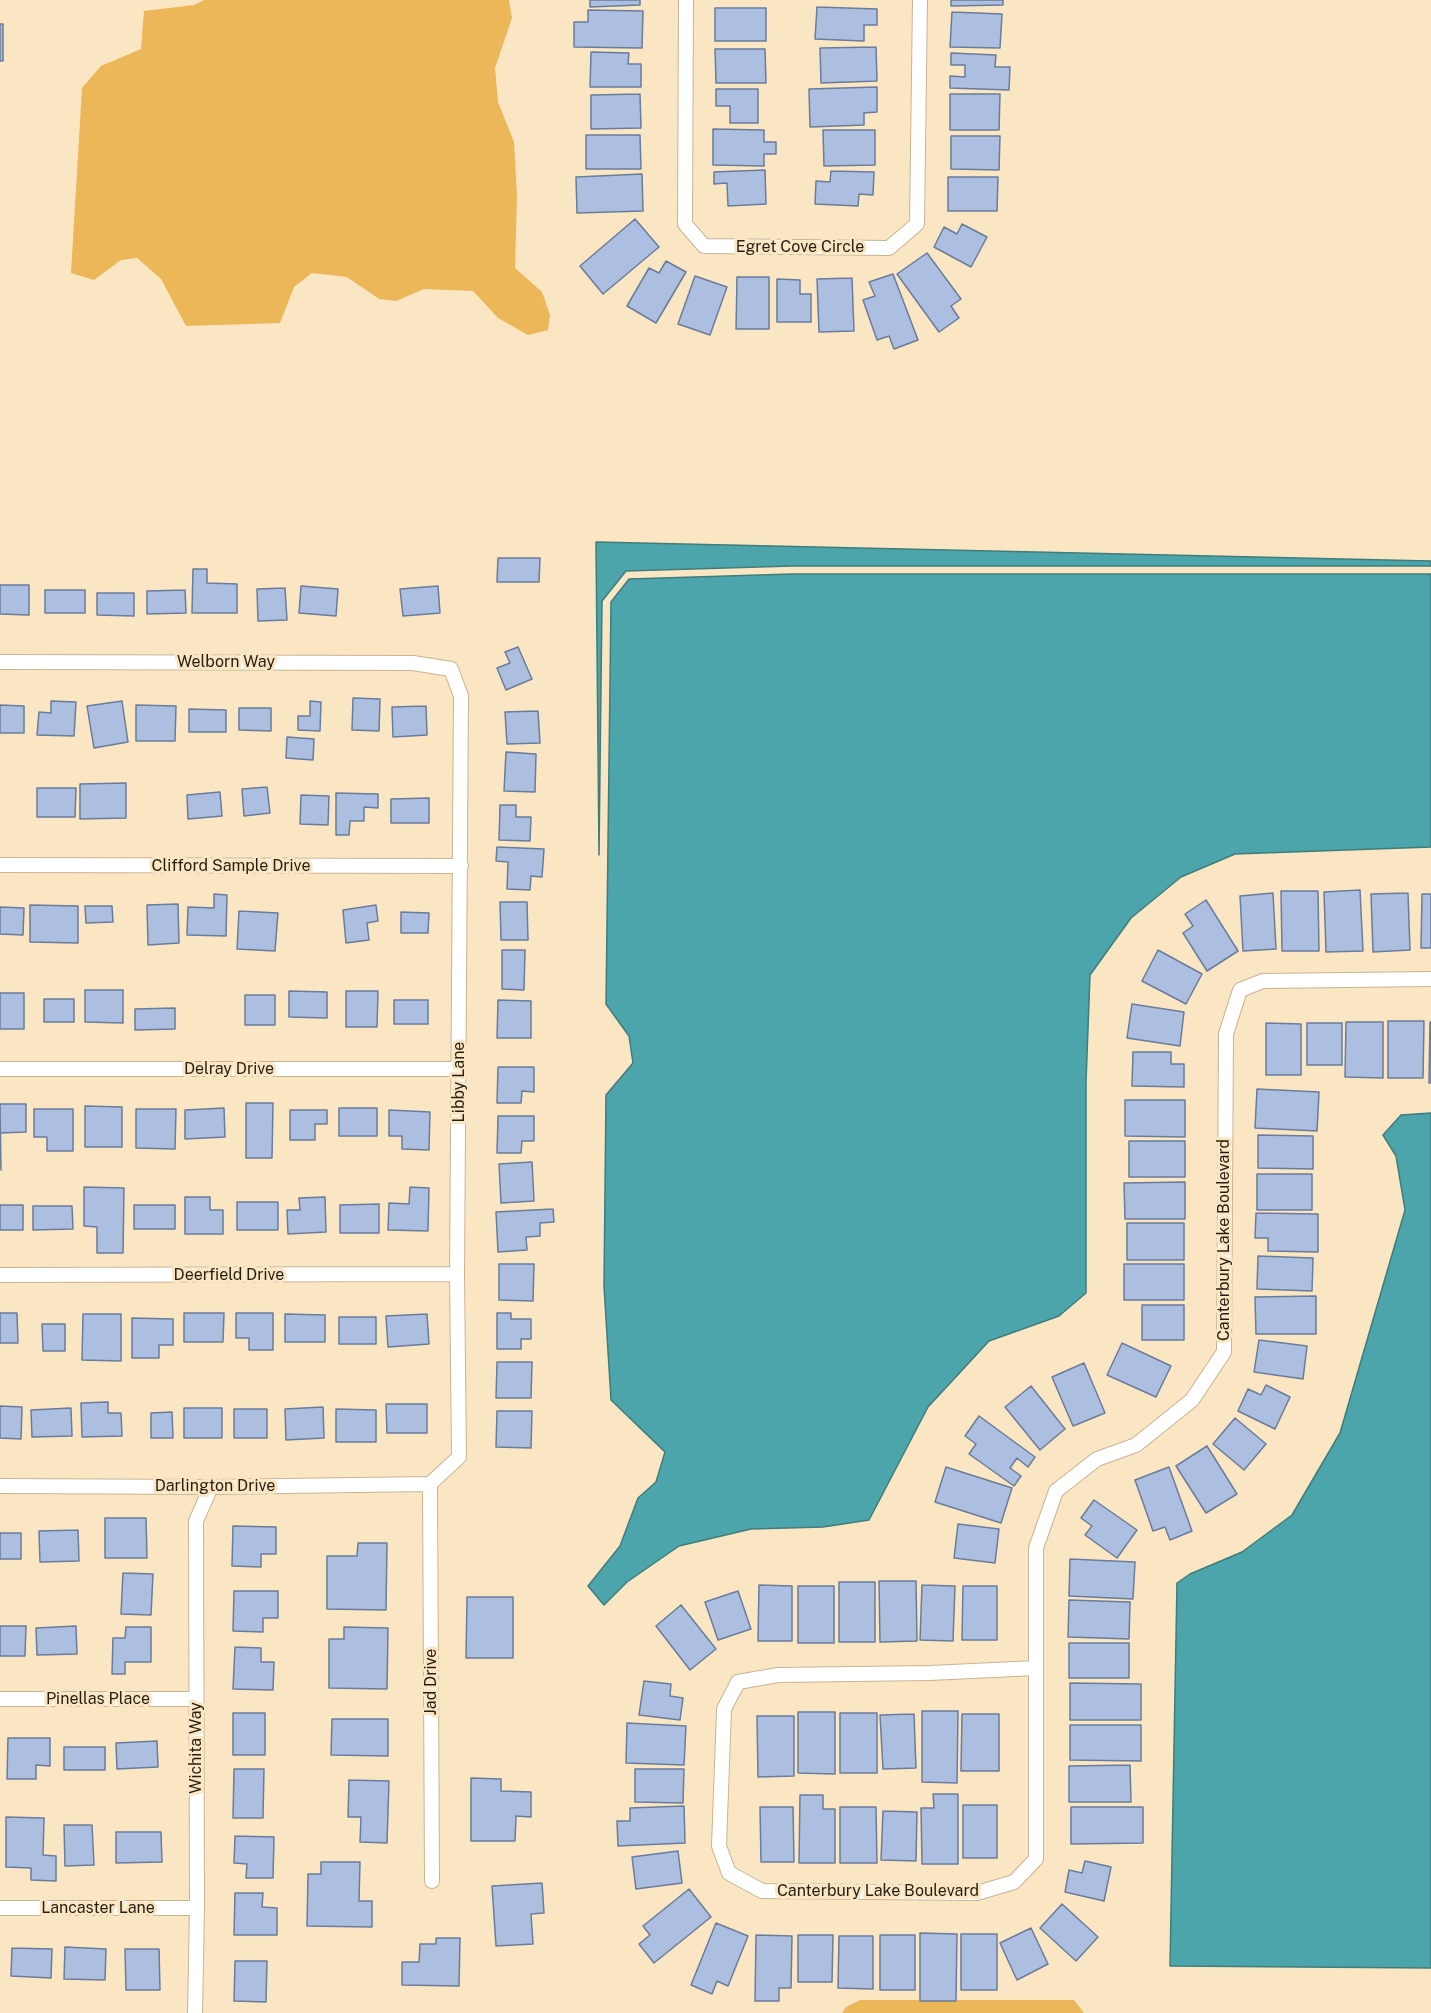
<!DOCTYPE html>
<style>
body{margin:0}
canvas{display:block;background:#fbe6c4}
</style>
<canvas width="1431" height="2013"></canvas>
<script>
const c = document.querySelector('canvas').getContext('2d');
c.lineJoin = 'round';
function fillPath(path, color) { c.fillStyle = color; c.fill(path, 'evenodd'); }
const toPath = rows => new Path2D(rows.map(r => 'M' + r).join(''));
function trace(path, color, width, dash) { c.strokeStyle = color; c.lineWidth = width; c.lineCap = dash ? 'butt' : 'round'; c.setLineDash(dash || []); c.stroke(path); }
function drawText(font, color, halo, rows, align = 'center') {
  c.font = font + ' "Public Sans",sans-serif'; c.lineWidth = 6; c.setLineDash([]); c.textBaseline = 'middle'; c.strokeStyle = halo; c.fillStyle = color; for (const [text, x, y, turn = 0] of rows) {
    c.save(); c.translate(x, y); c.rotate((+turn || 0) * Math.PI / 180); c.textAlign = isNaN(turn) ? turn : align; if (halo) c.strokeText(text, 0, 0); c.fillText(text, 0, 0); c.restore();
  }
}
fillPath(toPath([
 [204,0,509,0,512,18,495,68,498,102,514,142,517,196,515,268,542,292,550,315,548,330,528,335,498,318,473,291,424,289,396,301,379,299,347,277,312,273,294,287,280,323,186,326,161,279,137,258,121,260,94,280,71,273,82,88,101,66,141,49,144,11,194,5],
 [860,2000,1074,2000,1084,2013,842,2013,846,2007]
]), '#ebb758');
const water = toPath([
 [596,542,1431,561,1431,566,792,566,626,571,602,601,599,855,596,542],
 [792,574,1431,574,1431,847,1235,854,1181,877,1131,918,1090,975,1086,1082,1086,1293,1059,1316,989,1341,928,1407,869,1520,823,1527,751,1529,679,1546,627,1582,604,1605,588,1586,620,1546,638,1498,656,1482,665,1452,611,1400,604,1286,606,1095,633,1063,629,1036,606,1004,611,602,629,579,792,574],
 [1431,1113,1431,1968,1170,1966,1177,1583,1190,1574,1242,1552,1292,1515,1340,1433,1405,1210,1396,1156,1383,1135,1401,1115,1431,1113]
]);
fillPath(water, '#4ba5aa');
trace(water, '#407c7c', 1.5);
const building = toPath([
 [590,0,640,0,640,5,590,7,590,0],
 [951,0,1003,0,1003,5,951,6,951,0],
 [817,7,877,9,877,25,864,25,864,41,815,39,817,7],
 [715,8,766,8,766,41,715,41,715,8],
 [588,10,643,11,642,48,574,47,574,22,588,22,588,10],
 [952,12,1002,14,1000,48,950,47,952,12],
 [0,24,3,24,3,61,0,61,0,24],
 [876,47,877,81,821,83,820,48,876,47],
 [715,49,765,49,766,83,716,83,715,49],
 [591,52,629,53,628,64,641,64,641,87,590,87,591,52],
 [951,53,996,55,995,67,1010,67,1009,90,950,88,950,76,965,77,965,65,951,65,951,53],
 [877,87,877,112,864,113,864,125,810,127,809,89,877,87],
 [716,89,758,89,758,123,730,123,730,106,716,106,716,89],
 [640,94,641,128,591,129,591,95,640,94],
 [950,94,1000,94,999,130,950,130,950,94],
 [713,129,764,130,764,142,776,142,776,154,764,154,764,166,713,165,713,129],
 [823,130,875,130,875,165,824,166,823,130],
 [586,135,640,135,641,169,586,169,586,135],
 [951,136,1000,136,999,170,951,169,951,136],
 [765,170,766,204,728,206,727,183,714,184,714,172,765,170],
 [831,171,874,172,873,195,859,194,858,206,815,204,816,181,830,182,831,171],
 [642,174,643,211,577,213,576,177,642,174],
 [948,177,998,177,997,211,948,211,948,177],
 [635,219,659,247,603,294,580,266,635,219],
 [962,224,987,237,971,267,934,247,944,227,957,234,962,224],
 [927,253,961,299,951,306,959,318,939,332,897,274,927,253],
 [666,261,686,272,656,323,627,306,649,268,659,273,666,261],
 [893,274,918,340,894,349,889,336,877,340,863,300,875,296,869,282,893,274],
 [695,276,727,287,710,335,678,324,695,276],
 [737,277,769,277,769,329,736,329,737,277],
 [852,278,854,331,819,332,817,279,852,278],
 [777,279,800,280,800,294,811,294,811,322,777,322,777,279],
 [498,558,540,558,539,582,497,582,498,558],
 [193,569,207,569,207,583,237,584,237,613,192,613,193,569],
 [0,585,29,585,29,615,0,614,0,585],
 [301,586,338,589,336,616,299,613,301,586],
 [438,586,440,613,403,616,400,589,438,586],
 [285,588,287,620,258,621,257,589,285,588],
 [45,590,85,590,85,613,45,613,45,590],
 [185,590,186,613,147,614,147,591,185,590],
 [97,593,134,593,134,616,97,615,97,593],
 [518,647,532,679,506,690,497,668,510,663,505,652,518,647],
 [353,698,380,699,379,731,352,730,353,698],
 [51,701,76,702,74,736,37,735,39,712,51,713,51,701],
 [122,701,128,742,94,748,87,706,122,701],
 [310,701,321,702,320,731,298,730,298,716,310,716,310,701],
 [0,705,24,706,24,733,0,733,0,705],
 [136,705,176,706,175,741,136,741,136,705],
 [426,706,427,735,393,737,392,707,426,706],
 [239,708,271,708,271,731,239,730,239,708],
 [189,709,226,710,226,732,189,732,189,709],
 [538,711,540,743,507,744,505,712,538,711],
 [287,737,314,739,313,760,286,758,287,737],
 [506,752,536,754,535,792,504,791,506,752],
 [126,783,126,818,80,819,80,784,126,783],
 [267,787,270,813,244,816,242,789,267,787],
 [37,788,76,788,75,817,37,817,37,788],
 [220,792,222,816,188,819,187,795,220,792],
 [336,793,378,794,378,808,364,807,364,821,350,821,349,835,336,835,336,793],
 [301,795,329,796,328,825,300,824,301,795],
 [429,798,429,823,391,823,391,799,429,798],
 [500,805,516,805,516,817,531,817,530,841,499,840,500,805],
 [497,847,544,849,542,877,531,876,530,890,507,889,508,862,496,861,497,847],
 [1360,890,1363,951,1326,952,1324,892,1360,890],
 [1281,891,1318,891,1319,951,1282,951,1281,891],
 [1273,893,1276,949,1243,951,1240,896,1273,893],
 [1408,893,1410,950,1373,952,1371,894,1408,893],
 [214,894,227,895,226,936,187,935,188,907,214,908,214,894],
 [1422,894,1431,894,1431,948,1421,948,1422,894],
 [1206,900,1238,951,1207,971,1183,933,1193,926,1185,914,1206,900],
 [500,902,527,902,528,940,501,940,500,902],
 [178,904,179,943,148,945,147,905,178,904],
 [30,905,78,906,78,943,30,942,30,905],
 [376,905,378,921,367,923,369,940,346,943,343,910,376,905],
 [85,906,112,906,113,922,86,923,85,906],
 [0,907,24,908,23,935,0,934,0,907],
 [239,911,278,913,275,951,237,949,239,911],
 [401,912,429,913,428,933,401,933,401,912],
 [502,950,525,950,524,990,502,989,502,950],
 [1158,950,1202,974,1186,1004,1142,981,1158,950],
 [85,990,123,990,123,1023,85,1022,85,990],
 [289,991,327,992,327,1018,289,1017,289,991],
 [346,991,378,991,377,1027,346,1027,346,991],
 [0,993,24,993,24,1029,0,1029,0,993],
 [245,995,275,995,275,1025,245,1025,245,995],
 [44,999,74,999,74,1022,44,1022,44,999],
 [394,1000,428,1000,428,1024,394,1024,394,1000],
 [498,1000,531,1001,531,1038,497,1038,498,1000],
 [1132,1004,1184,1012,1180,1046,1127,1038,1132,1004],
 [175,1008,175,1029,135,1030,135,1009,175,1008],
 [1388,1021,1424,1021,1423,1078,1388,1078,1388,1021],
 [1346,1022,1383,1022,1383,1078,1345,1077,1346,1022],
 [1430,1022,1431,1022,1431,1083,1429,1083,1430,1022],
 [1266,1023,1301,1024,1301,1075,1266,1075,1266,1023],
 [1307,1023,1342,1023,1342,1065,1307,1065,1307,1023],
 [1133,1052,1171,1052,1171,1064,1184,1064,1184,1087,1132,1086,1133,1052],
 [498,1067,534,1067,534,1092,522,1091,521,1103,497,1103,498,1067],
 [1257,1089,1319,1092,1317,1131,1255,1128,1257,1089],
 [1125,1100,1185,1100,1185,1137,1125,1136,1125,1100],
 [246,1103,273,1103,272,1158,246,1158,246,1103],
 [0,1104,26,1104,26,1132,0,1133,1,1170,0,1104],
 [85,1106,122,1107,122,1147,85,1147,85,1106],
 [224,1108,225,1137,185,1139,185,1110,224,1108],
 [339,1108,377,1108,377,1136,339,1136,339,1108],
 [34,1109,73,1109,73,1151,47,1151,47,1137,34,1137,34,1109],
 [136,1109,176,1109,175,1149,136,1148,136,1109],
 [290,1110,327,1110,327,1124,315,1124,315,1140,290,1140,290,1110],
 [389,1110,430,1112,429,1150,402,1149,402,1136,389,1136,389,1110],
 [498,1116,534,1116,534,1141,522,1141,521,1153,497,1153,498,1116],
 [1258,1135,1313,1136,1313,1169,1258,1168,1258,1135],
 [1129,1141,1185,1141,1185,1177,1129,1177,1129,1141],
 [532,1162,534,1201,501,1203,499,1164,532,1162],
 [1257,1174,1312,1174,1312,1210,1257,1210,1257,1174],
 [1185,1182,1185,1219,1125,1219,1124,1183,1185,1182],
 [84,1187,124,1188,123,1253,97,1253,97,1227,84,1226,84,1187],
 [410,1187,429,1188,428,1231,388,1230,389,1203,409,1204,410,1187],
 [185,1197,210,1197,210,1210,223,1210,223,1234,185,1234,185,1197],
 [325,1197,326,1232,288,1234,287,1210,300,1210,299,1198,325,1197],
 [237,1202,278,1202,278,1230,237,1230,237,1202],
 [379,1204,379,1233,340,1233,340,1205,379,1204],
 [0,1205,23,1205,23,1230,0,1230,0,1205],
 [134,1205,175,1205,175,1229,134,1229,134,1205],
 [33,1206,72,1206,73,1229,33,1230,33,1206],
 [553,1209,554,1222,540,1223,540,1236,526,1237,527,1250,498,1252,496,1212,553,1209],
 [1256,1213,1318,1214,1318,1252,1268,1251,1268,1238,1255,1238,1256,1213],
 [1127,1223,1184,1223,1184,1260,1127,1260,1127,1223],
 [1258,1256,1313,1258,1312,1291,1257,1289,1258,1256],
 [499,1264,534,1264,533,1301,499,1300,499,1264],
 [1124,1264,1184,1264,1184,1300,1124,1300,1124,1264],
 [1316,1296,1316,1334,1256,1334,1255,1297,1316,1296],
 [1142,1305,1184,1305,1184,1340,1142,1340,1142,1305],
 [0,1313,17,1313,18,1343,0,1343,0,1313],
 [184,1313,224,1313,223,1342,184,1342,184,1313],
 [236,1313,273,1313,273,1350,249,1350,249,1338,236,1338,236,1313],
 [497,1313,511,1313,511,1319,531,1319,531,1339,521,1339,521,1349,497,1349,497,1313],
 [83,1314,121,1314,121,1361,82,1360,83,1314],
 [285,1314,325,1315,325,1342,285,1342,285,1314],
 [427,1314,429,1344,388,1347,386,1316,427,1314],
 [339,1317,376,1317,376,1344,339,1344,339,1317],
 [132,1318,173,1319,173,1345,159,1345,159,1358,132,1358,132,1318],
 [42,1324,65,1324,65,1351,43,1351,42,1324],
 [1259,1340,1307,1346,1303,1379,1254,1372,1259,1340],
 [1122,1343,1171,1366,1156,1397,1107,1375,1122,1343],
 [497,1362,532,1362,531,1398,496,1398,497,1362],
 [1084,1363,1105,1413,1073,1426,1052,1377,1084,1363],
 [1266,1385,1290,1397,1275,1429,1238,1411,1248,1389,1261,1395,1266,1385],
 [1031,1386,1065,1429,1040,1450,1005,1407,1031,1386],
 [108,1402,108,1413,121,1413,122,1436,82,1437,81,1403,108,1402],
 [386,1404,427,1404,427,1433,387,1433,386,1404],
 [0,1406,22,1407,21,1439,0,1438,0,1406],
 [323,1407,324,1438,286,1440,285,1409,323,1407],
 [71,1408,72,1436,32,1437,31,1410,71,1408],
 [184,1408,222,1408,222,1438,184,1438,184,1408],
 [234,1409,267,1409,267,1438,234,1438,234,1409],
 [336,1409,376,1410,376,1442,336,1442,336,1409],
 [497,1411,532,1411,531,1448,496,1447,497,1411],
 [172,1412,173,1438,151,1438,151,1413,172,1412],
 [979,1416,1035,1457,1028,1467,1017,1458,1010,1468,1021,1476,1014,1486,969,1454,976,1444,965,1436,979,1416],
 [1235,1418,1266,1444,1244,1470,1213,1444,1235,1418],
 [1207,1446,1237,1494,1206,1513,1176,1466,1207,1446],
 [946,1467,1012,1488,1001,1523,935,1502,946,1467],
 [1169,1467,1192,1531,1170,1540,1165,1527,1153,1531,1135,1480,1169,1467],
 [1094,1500,1137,1530,1117,1558,1085,1535,1092,1526,1081,1518,1094,1500],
 [105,1518,146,1518,147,1558,105,1558,105,1518],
 [958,1524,999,1529,995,1563,954,1558,958,1524],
 [233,1526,276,1527,276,1554,261,1554,261,1567,232,1566,233,1526],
 [78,1530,79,1561,40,1562,39,1531,78,1530],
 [0,1533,21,1533,21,1559,0,1559,0,1533],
 [358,1543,387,1543,386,1610,327,1609,327,1556,357,1556,358,1543],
 [1070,1559,1135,1562,1133,1599,1069,1596,1070,1559],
 [123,1573,153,1574,151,1615,121,1614,123,1573],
 [879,1581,916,1581,917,1641,880,1642,879,1581],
 [839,1582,875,1582,875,1642,839,1642,839,1582],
 [759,1585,792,1586,792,1641,758,1641,759,1585],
 [922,1585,955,1586,953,1641,920,1640,922,1585],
 [798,1586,834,1586,834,1643,798,1643,798,1586],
 [963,1586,997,1586,997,1640,962,1640,963,1586],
 [234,1591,278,1591,278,1618,263,1618,263,1632,233,1631,234,1591],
 [738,1591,751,1629,718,1640,705,1602,738,1591],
 [467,1597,513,1597,513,1658,466,1658,467,1597],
 [1069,1600,1130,1602,1129,1639,1068,1637,1069,1600],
 [681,1605,716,1649,690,1670,656,1626,681,1605],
 [0,1626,26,1626,25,1656,0,1656,0,1626],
 [76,1626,77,1654,37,1655,36,1628,76,1626],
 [126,1627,151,1627,151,1662,125,1662,125,1674,112,1674,113,1638,125,1638,126,1627],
 [344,1627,388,1628,387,1689,329,1688,329,1639,344,1639,344,1627],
 [1069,1643,1129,1643,1129,1678,1069,1678,1069,1643],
 [235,1647,261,1648,261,1662,274,1662,273,1690,233,1689,235,1647],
 [644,1681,671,1684,670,1696,683,1698,680,1720,639,1715,644,1681],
 [1070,1683,1141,1684,1141,1720,1070,1720,1070,1683],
 [922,1711,958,1711,957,1783,922,1782,922,1711],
 [798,1712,835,1712,835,1774,798,1773,798,1712],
 [233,1713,265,1713,265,1755,233,1755,233,1713],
 [840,1713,877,1713,877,1773,840,1773,840,1713],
 [914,1714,916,1768,883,1769,880,1715,914,1714],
 [962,1714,999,1714,999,1771,961,1771,962,1714],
 [757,1716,794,1716,794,1776,758,1777,757,1716],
 [332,1719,388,1719,388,1756,331,1755,332,1719],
 [627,1723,686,1726,684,1765,626,1763,627,1723],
 [1070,1725,1141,1725,1141,1761,1070,1760,1070,1725],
 [8,1738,50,1738,50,1766,36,1765,36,1779,7,1779,8,1738],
 [157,1741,158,1767,117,1769,116,1743,157,1741],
 [64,1747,105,1747,105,1770,64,1770,64,1747],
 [1130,1765,1131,1802,1069,1802,1069,1766,1130,1765],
 [234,1769,264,1769,263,1818,233,1818,234,1769],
 [635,1769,684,1769,683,1803,635,1802,635,1769],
 [471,1778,501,1779,501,1791,531,1792,531,1817,516,1816,515,1841,471,1841,471,1778],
 [349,1780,389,1781,387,1843,360,1842,361,1817,348,1817,349,1780],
 [933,1794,958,1794,958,1864,922,1864,921,1808,934,1808,933,1794],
 [800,1795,823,1795,823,1809,835,1809,835,1863,799,1863,800,1795],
 [963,1805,997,1805,997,1858,963,1858,963,1805],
 [684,1806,685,1843,618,1846,617,1821,630,1821,630,1808,684,1806],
 [760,1807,793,1807,794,1862,761,1862,760,1807],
 [840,1807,876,1807,877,1863,840,1863,840,1807],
 [1071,1807,1143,1807,1143,1843,1071,1844,1071,1807],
 [883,1811,917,1812,916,1861,881,1860,883,1811],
 [6,1817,44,1818,43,1855,56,1856,56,1881,31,1880,31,1868,6,1867,6,1817],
 [64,1825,92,1825,94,1865,65,1866,64,1825],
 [116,1832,161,1832,162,1862,116,1863,116,1832],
 [235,1836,274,1837,273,1878,246,1878,247,1864,234,1863,235,1836],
 [678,1851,682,1883,636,1889,632,1857,678,1851],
 [1085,1861,1111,1867,1104,1901,1065,1892,1069,1870,1082,1873,1085,1861],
 [321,1862,360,1862,359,1901,372,1901,372,1927,307,1926,308,1874,321,1874,321,1862],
 [542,1883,544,1913,531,1914,533,1944,496,1946,492,1886,542,1883],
 [689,1889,711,1917,654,1963,639,1944,650,1935,643,1926,689,1889],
 [235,1893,263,1893,262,1907,277,1908,277,1935,234,1935,235,1893],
 [1062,1904,1098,1937,1076,1961,1040,1928,1062,1904],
 [716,1923,748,1936,728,1986,717,1981,712,1994,691,1985,716,1923],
 [1031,1928,1048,1964,1017,1980,1000,1943,1031,1928],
 [920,1933,957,1934,956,2001,920,2001,920,1933],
 [961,1934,997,1934,997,1990,961,1990,961,1934],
 [756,1935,792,1936,791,1988,779,1988,779,2001,755,2001,756,1935],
 [798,1935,833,1935,832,1982,798,1982,798,1935],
 [880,1935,915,1935,915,1990,880,1990,880,1935],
 [839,1936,873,1936,873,1989,838,1988,839,1936],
 [436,1938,460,1938,459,1986,402,1985,402,1962,419,1962,420,1944,436,1944,436,1938],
 [65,1947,106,1949,105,1980,64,1979,65,1947],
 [12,1948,52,1949,51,1978,11,1976,12,1948],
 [125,1949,159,1949,160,1990,126,1990,125,1949],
 [235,1961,267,1961,266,2002,234,2001,235,1961]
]);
fillPath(building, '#acbfe0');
trace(building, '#6a7c9a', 1.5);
const street = toPath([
 [686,0,685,224,704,246,889,248,917,224,920,0],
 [0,662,413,663,451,669,461,696,457,1274,459,1457,430,1484],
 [0,865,461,866],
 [0,1069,459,1069],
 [0,1275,457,1274],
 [430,1484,432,1881],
 [0,1486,211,1487,430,1484],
 [1036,1668,930,1673,778,1675,738,1682,724,1709,719,1846,729,1873,762,1891,977,1893,1014,1882,1036,1859,1036,1548,1056,1491,1097,1459,1136,1445,1192,1400,1224,1352,1226,1034,1240,990,1263,981,1431,979],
 [0,1699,196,1699],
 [0,1908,197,1908],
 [195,2013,197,1908,196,1521,211,1487]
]);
trace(street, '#c8b493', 16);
trace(street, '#fff', 14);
drawText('16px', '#261e11', '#fbe6c4', [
 ["Egret Cove Circle",800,247],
 ["Welborn Way",226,662],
 ["Clifford Sample Drive",231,866],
 ["Delray Drive",229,1069],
 ["Libby Lane",459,1082,-90],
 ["Canterbury Lake Boulevard",1224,1240,-90],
 ["Deerfield Drive",229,1275],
 ["Darlington Drive",215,1486],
 ["Jad Drive",431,1682,-90],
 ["Pinellas Place",98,1699],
 ["Wichita Way",196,1748,-90],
 ["Canterbury Lake Boulevard",878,1891],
 ["Lancaster Lane",98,1908]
]);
</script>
